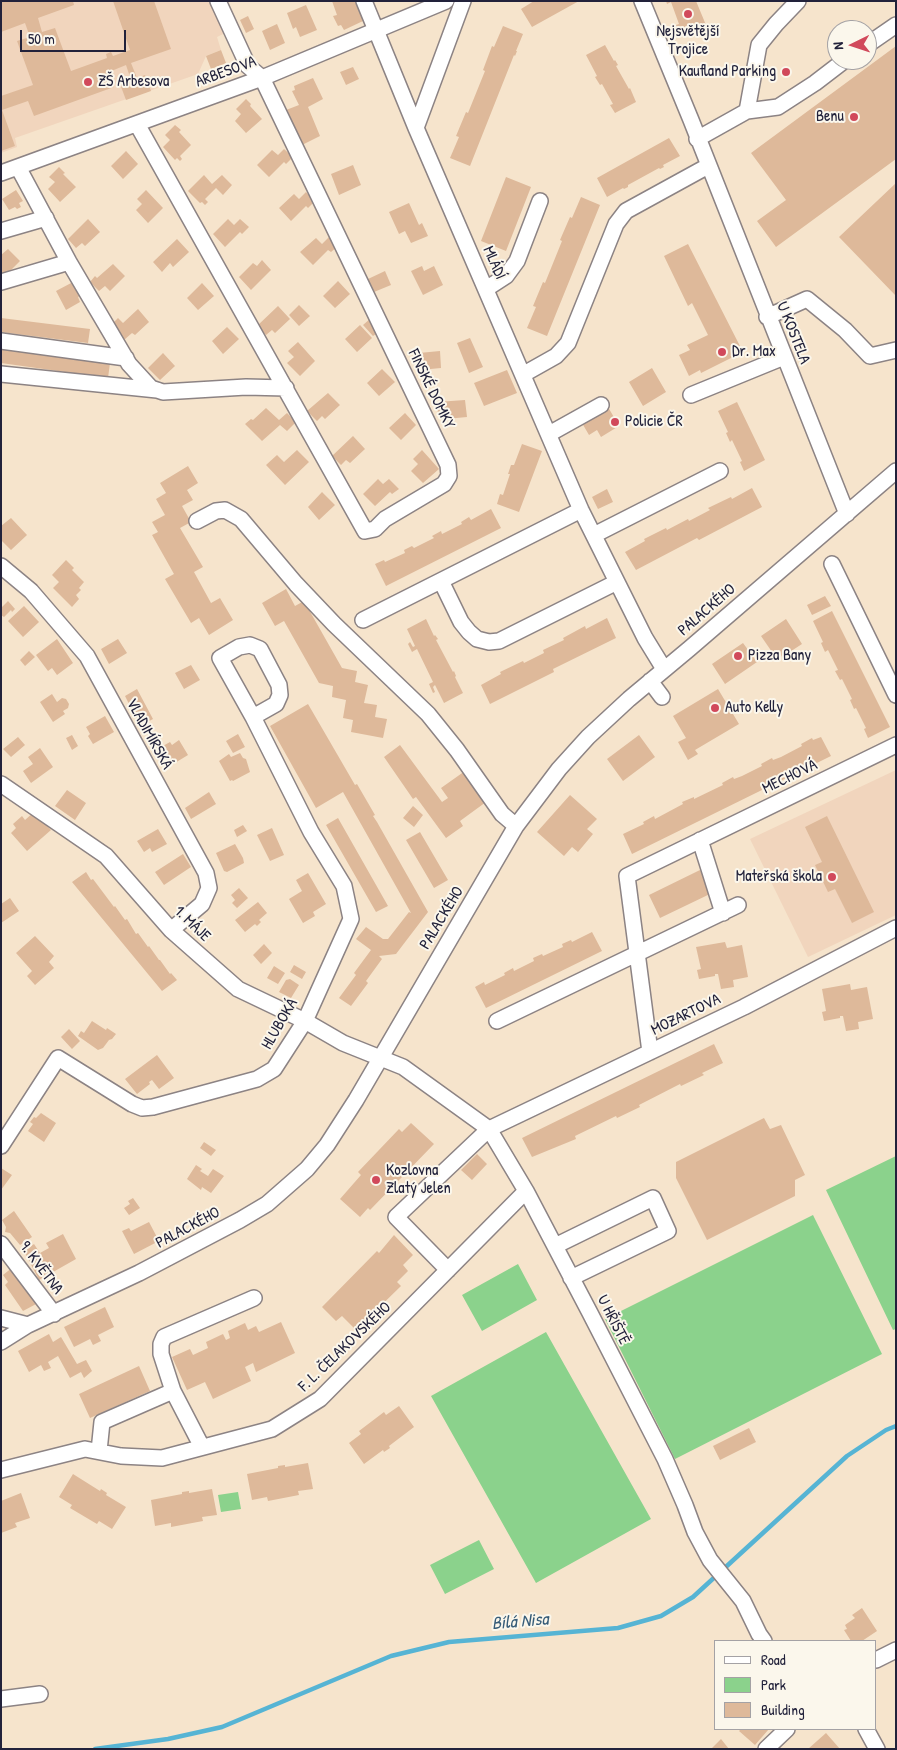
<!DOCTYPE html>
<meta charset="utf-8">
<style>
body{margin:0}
#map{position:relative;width:897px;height:1750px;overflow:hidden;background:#f6e4cc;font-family:"Patrick Hand",sans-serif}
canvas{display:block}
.frame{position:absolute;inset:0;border:2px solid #22223b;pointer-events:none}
.legend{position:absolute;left:714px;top:1640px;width:162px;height:90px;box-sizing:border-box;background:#fbf7ec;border:1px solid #a4a2a5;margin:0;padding:6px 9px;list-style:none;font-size:15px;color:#22223b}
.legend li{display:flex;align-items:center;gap:10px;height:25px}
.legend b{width:25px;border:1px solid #a4a2a5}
.north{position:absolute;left:827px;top:20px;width:50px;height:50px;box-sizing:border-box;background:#fbf7ec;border:1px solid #a4a2a5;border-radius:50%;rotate:266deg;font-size:14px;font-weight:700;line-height:20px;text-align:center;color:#22223b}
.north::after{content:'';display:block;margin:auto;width:18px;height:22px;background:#d1495b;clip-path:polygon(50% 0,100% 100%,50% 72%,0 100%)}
.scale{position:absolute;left:20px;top:30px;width:106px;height:22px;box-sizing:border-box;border:2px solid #22223b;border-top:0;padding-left:6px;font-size:15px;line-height:18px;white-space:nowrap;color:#22223b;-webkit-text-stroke:4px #fbf7ec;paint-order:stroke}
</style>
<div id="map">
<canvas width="897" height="1750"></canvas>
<div class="frame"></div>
<ul class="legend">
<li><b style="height:6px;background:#fff"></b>Road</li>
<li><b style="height:14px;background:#8bd28c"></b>Park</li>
<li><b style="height:14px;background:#deb99a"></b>Building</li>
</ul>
<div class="north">N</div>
<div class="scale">50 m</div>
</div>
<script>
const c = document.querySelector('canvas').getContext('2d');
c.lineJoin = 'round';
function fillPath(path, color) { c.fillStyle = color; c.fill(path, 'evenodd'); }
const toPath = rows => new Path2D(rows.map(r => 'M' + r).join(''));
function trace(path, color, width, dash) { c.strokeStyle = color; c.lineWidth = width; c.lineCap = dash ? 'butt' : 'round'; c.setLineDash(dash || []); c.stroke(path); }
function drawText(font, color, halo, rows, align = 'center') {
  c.font = font + ' "Patrick Hand",sans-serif'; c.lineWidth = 4; c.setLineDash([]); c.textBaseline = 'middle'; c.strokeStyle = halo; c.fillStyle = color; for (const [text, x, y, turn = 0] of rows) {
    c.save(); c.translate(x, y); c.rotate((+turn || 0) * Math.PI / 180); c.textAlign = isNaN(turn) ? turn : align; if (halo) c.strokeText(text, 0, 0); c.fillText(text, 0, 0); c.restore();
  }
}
fillPath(toPath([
 [1,1,210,1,225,33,217,37,221,50,206,56,198,74,15,138,17,147,1,153],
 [896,770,896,915,808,957,750,839]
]), '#f1d5bd');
fillPath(toPath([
 [896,1156,896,1329,893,1330,826,1190],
 [813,1215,882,1354,675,1459,605,1319],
 [518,1264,537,1300,482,1331,462,1295],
 [546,1332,651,1519,536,1583,431,1396],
 [238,1492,241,1509,221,1512,218,1495],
 [479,1540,494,1569,445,1594,430,1565]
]), '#8bd28c');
trace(toPath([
 [95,1749,168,1739,222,1727,391,1656,449,1642,618,1628,661,1616,693,1597,847,1456,886,1430,896,1426]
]), '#56b4d4', 4.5);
fillPath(toPath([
 [1,1,73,1,74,5,38,18,42,32,55,28,71,71,107,58,106,54,111,52,113,56,130,50,113,1,154,1,171,49,131,63,137,78,145,75,151,91,126,100,120,84,131,80,126,65,109,72,114,87,34,116,28,101,2,110,15,146,1,151,1,96,33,85,17,41,30,37,25,23,1,32],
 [332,1,355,1,363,21,344,30,341,25,338,26,333,16,337,15],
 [534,1,579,1,532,27,521,9],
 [666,1,696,1,706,25,680,35,676,25,679,24,671,2,667,4],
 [306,5,317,30,300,37,296,27,293,29,287,13],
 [248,16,254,29,246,33,240,20],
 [277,24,285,43,270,50,262,31],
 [503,26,523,34,516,51,517,51,515,56,514,55,470,166,450,158,459,137,456,136,466,112,468,113,485,71,483,70,492,46,494,47],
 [605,45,614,61,615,60,618,65,616,66,629,89,630,88,636,102,615,113,610,105,613,104,602,84,600,85,595,77,597,76,586,55],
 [896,46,896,159,776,247,757,221,786,200,751,153],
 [221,50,226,63,211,69,206,56],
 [353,67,359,79,346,85,340,72],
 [313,78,323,99,308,107,320,136,302,145,286,110,299,105,292,91,295,90,294,86],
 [246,99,251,104,250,106,262,119,246,133,235,121,241,114,236,109],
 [175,125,181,130,179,132,191,145,180,156,182,159,180,161,177,158,175,160,163,147,170,140,165,135],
 [669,138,680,156,663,165,664,167,660,169,659,168,628,185,628,187,624,189,623,188,607,197,597,178],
 [284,149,293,157,286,164,284,162,269,177,257,165,272,150,278,155],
 [126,151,138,164,123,179,111,166],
 [353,165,361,185,339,195,331,174],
 [59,167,65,173,63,174,76,187,60,202,48,189,55,182,49,177],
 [204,175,212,184,222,175,232,185,223,195,216,188,205,199,208,202,205,205,202,202,200,203,188,191],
 [506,177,531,187,506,251,481,241],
 [896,183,896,296,839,237],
 [16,190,23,201,19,203,21,207,17,209,15,207,9,210,2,199],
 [146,190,163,208,148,223,136,210,142,204,137,199],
 [306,192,315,201,308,208,306,206,291,221,279,208,294,194,299,199],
 [581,197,600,205,547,336,527,328,536,307,533,306,543,282,545,283,562,241,560,240,570,217,572,218],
 [409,203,419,225,422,223,428,236,411,243,405,231,399,234,389,212],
 [88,219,100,232,85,246,82,243,76,248,68,239],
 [228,219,234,225,240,219,249,227,242,234,240,232,225,247,213,234],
 [329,237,338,246,331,252,328,250,313,265,300,252,316,238,322,244],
 [177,239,189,252,173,267,170,263,162,272,153,262],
 [688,244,743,352,701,373,700,370,689,376,679,355,690,350,687,345,708,335,692,303,688,306,664,256],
 [8,249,20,261,5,276,1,273,1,255],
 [262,260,271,270,251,290,239,277,253,263,257,266],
 [113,264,125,276,110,291,105,286,99,291,90,282,95,276,97,278],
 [422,266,424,271,434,266,443,285,423,295,411,271],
 [385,271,391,285,374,292,368,279],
 [338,281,350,294,335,308,323,296],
 [73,282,80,296,78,297,80,302,66,310,56,291],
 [202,283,214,296,198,310,187,298],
 [299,305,310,316,299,326,289,315],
 [278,306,290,319,275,333,272,330,266,335,257,326],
 [138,309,149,322,135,335,132,333,124,340,113,323,118,318,123,323],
 [1,318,90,329,88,343,1,332],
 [371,318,379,332,373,336,363,325],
 [360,325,372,338,357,352,345,339],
 [227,327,239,339,223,354,212,341],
 [470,338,483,367,469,373,457,343],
 [298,342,315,361,300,376,287,363,294,357,288,351],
 [1,349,110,363,108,378,1,363],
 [440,351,441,368,420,370,419,353],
 [163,353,175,366,160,380,148,368],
 [652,368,666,392,643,406,629,382],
 [382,369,395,382,379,396,367,383],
 [507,370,517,393,484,406,474,383],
 [328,393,340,405,325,419,322,416,317,421,307,411],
 [465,400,467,417,446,419,445,414,438,415,437,402],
 [737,402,765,460,744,471,740,462,742,461,732,440,730,442,726,433,728,432,718,411],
 [608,407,619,426,601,437,597,430,589,435,582,423],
 [266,408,279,420,287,413,296,422,287,431,280,425,262,441,245,424,251,419,253,420],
 [405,413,416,425,401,440,389,428],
 [353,436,365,449,350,463,346,460,341,465,332,456],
 [522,444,542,451,519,512,497,504,500,494,503,495,510,474,508,474,511,465,514,465],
 [297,450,309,462,285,485,266,465,277,455,284,462],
 [422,450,439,469,423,483,411,471,418,464,413,459],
 [188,466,198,483,187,490,193,500,182,506,191,522,180,528,203,567,194,572,211,603,220,598,233,620,209,635,199,618,191,623,165,579,174,574,152,535,158,532,152,522,165,515,156,499,166,493,160,483],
 [378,479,383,484,389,479,399,489,392,494,390,492,375,506,363,494],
 [752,488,762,507,699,540,697,538,636,570,625,552,645,541,644,539,666,528,667,530,688,519,689,521,710,510,708,508,731,497,732,499],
 [607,489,613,502,598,509,592,497],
 [322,492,335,505,319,520,308,507],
 [491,509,501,528,386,586,375,564,384,560,385,562,405,553,404,550,412,546,414,548,434,538,432,536,441,531,442,534,462,524,461,522,469,517,471,520],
 [11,518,27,535,11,550,1,540,1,526],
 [66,560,74,568,72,570,84,582,79,588,81,590,76,595,79,599,72,607,53,588,59,582,52,575],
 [286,589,295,606,304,601,342,668,357,671,355,682,368,685,364,703,377,705,375,717,387,719,383,738,351,732,353,720,343,718,346,700,332,697,333,686,319,683,284,621,275,626,262,603],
 [825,596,831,606,812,615,807,605],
 [8,601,15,609,12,612,11,610,4,617,1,615,1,608],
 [24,606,39,622,23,637,8,621],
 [832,611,890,727,868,738,864,729,866,728,856,708,854,709,850,700,852,699,842,679,840,680,835,671,838,670,828,650,825,652,821,643,823,642,813,621],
 [607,618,616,638,553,669,554,672,490,704,481,685,501,674,500,672,523,661,524,663,544,653,543,650,564,640,563,638,585,626,586,629],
 [426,619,434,636,435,635,438,639,436,640,453,672,454,671,456,676,455,677,463,693,444,703,435,685,433,687,435,692,433,693,429,684,433,682,417,649,412,652,408,644,410,642,413,647,415,646,407,629],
 [786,619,802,644,782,657,780,653,778,654,775,650,772,652,761,636],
 [57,639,73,663,57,675,52,668,48,671,36,655],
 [118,639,127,653,109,664,101,649],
 [743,643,757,662,725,684,712,664],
 [29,651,35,657,25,666,20,660],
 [191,665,200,680,184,689,175,673],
 [137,689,153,719,140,726,125,696],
 [718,689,739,724,695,750,698,754,688,760,678,742,686,738,673,716],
 [52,694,57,702,62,698,66,699,69,704,68,708,63,711,65,714,53,722,40,702],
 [308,704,355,785,357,784,375,815,373,816,377,822,428,912,396,954,379,956,382,959,366,981,368,983,351,1006,339,998,356,975,354,973,371,950,356,939,366,927,383,939,388,939,409,912,411,913,343,792,316,808,270,726],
 [105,716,114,732,93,744,88,736,90,734,86,727],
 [238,734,245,747,233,753,226,741],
 [72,735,78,746,72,750,66,738],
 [639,735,655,757,623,781,607,759],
 [18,737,25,745,11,757,3,749],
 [821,737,831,756,632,854,623,834,644,824,643,822,654,816,655,819,683,804,682,802,694,797,694,799,723,785,722,783,733,777,734,779,742,776,762,766,761,764,772,758,773,760,781,757,802,746,801,744,812,738,813,740],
 [179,740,188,755,170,766,161,751,162,750,161,747,170,742,172,745],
 [400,745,442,802,448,798,441,788,465,771,486,802,460,821,463,826,446,838,416,797,413,799,384,757],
 [40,748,53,767,31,783,23,771,33,764,28,757],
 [240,753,243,758,246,759,250,772,233,781,232,780,230,781,219,761,229,754,231,757],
 [67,790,86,803,75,820,55,806],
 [209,792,216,804,191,819,185,808],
 [570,795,597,819,587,829,593,834,578,852,572,847,564,856,537,832],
 [413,806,423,815,414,827,403,818],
 [34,812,51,830,27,851,11,833,16,828,13,824,22,816,25,820],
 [827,816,874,912,852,923,835,889,828,892,815,865,822,862,805,827],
 [338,818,388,906,376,912,326,825],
 [243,825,247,831,237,837,234,830],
 [272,828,284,855,270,861,257,835],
 [158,829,167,844,152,852,150,848,144,852,137,841],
 [420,832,448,880,434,888,406,840],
 [235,844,243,858,244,863,227,872,224,871,216,853],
 [183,854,191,867,164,885,155,872],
 [700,870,712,893,660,918,649,895],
 [86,872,91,880,93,879,114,907,115,906,125,920,127,919,136,934,138,933,148,947,149,946,159,960,160,960,170,974,171,973,177,980,162,991,72,882],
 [308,873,326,904,313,912,315,916,303,923,289,899,302,891,296,880],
 [239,888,248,898,237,908,232,903,235,900,231,895],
 [10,898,19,911,1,923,1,904],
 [258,902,267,913,259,920,261,922,257,926,255,924,245,932,235,920],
 [592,932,602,951,486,1008,475,987,484,982,485,985,505,975,504,973,513,968,514,971,534,961,533,958,542,954,543,956,563,947,562,944,571,940,572,942],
 [35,936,54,956,49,962,54,968,35,985,27,976,32,971,16,953],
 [725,942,727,948,742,945,748,977,733,980,734,987,721,989,718,974,715,974,715,976,699,979,697,970,701,969,696,947],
 [264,944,272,953,261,964,253,955],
 [294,965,306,972,302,979,290,972],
 [274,966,285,973,278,984,267,978],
 [290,979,299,985,291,998,279,992,286,980],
 [850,984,851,990,867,987,873,1019,858,1022,859,1029,846,1031,843,1016,840,1016,840,1018,824,1021,822,1012,826,1011,822,989],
 [92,1021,106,1030,107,1028,116,1034,112,1039,109,1040,103,1048,98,1050,78,1036,81,1031,84,1033],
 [69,1029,80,1041,72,1049,61,1037],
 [714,1044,723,1063,702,1073,704,1075,681,1086,680,1084,639,1105,640,1107,617,1118,616,1116,575,1136,576,1139,532,1157,522,1138],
 [157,1055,174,1078,159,1089,152,1080,149,1082,150,1084,137,1094,125,1079],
 [41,1113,56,1123,44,1142,28,1131,33,1124,30,1122,34,1117,36,1118],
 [764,1118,770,1129,781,1125,805,1175,795,1180,795,1196,707,1240,676,1178,676,1162],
 [411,1123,434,1144,370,1210,368,1208,360,1217,340,1199,361,1175,358,1172,399,1129,402,1132],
 [204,1142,216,1150,211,1156,200,1148],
 [477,1154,487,1164,472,1180,461,1170],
 [196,1165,202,1169,200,1171,208,1176,213,1169,224,1176,211,1193,202,1187,201,1190,187,1179],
 [1,1168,12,1175,1,1190],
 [133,1198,140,1208,129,1215,124,1208,130,1204,128,1201],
 [14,1211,32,1237,20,1245,10,1233,5,1232,6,1227,2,1220],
 [149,1222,159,1241,134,1254,122,1231,129,1228,131,1231],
 [63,1234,76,1259,39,1280,24,1251,34,1244,40,1253,49,1248,46,1243],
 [394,1235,413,1255,403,1265,408,1271,397,1282,401,1286,356,1330,342,1316,336,1321,322,1307,377,1251,379,1253],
 [13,1267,38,1303,23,1311,5,1285,8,1282,3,1275],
 [105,1307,114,1327,98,1335,101,1341,93,1345,90,1339,74,1347,64,1327],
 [281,1322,295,1353,256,1372,253,1363,245,1367,251,1381,213,1399,205,1382,187,1390,172,1357,190,1349,193,1355,208,1348,206,1342,223,1334,226,1340,230,1338,228,1331,245,1323,248,1330,256,1326,259,1332],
 [49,1334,53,1342,61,1337,77,1364,86,1360,92,1371,84,1378,81,1372,70,1378,58,1356,48,1362,51,1368,44,1371,41,1365,29,1372,18,1351],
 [139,1366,150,1391,90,1418,79,1394],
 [399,1406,414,1427,389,1446,390,1448,384,1452,383,1450,364,1464,349,1443,361,1434,359,1431,384,1412,386,1415],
 [749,1428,756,1442,720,1460,713,1446],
 [308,1463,313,1489,298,1491,299,1495,268,1501,267,1497,252,1500,247,1474,278,1468,278,1466,285,1465,285,1467],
 [73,1474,100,1491,101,1489,107,1493,106,1495,126,1507,112,1529,99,1521,97,1524,70,1508,72,1505,59,1497],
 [212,1489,217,1515,202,1517,203,1521,171,1527,171,1523,155,1526,151,1500,182,1494,182,1492,189,1491,189,1493],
 [21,1493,30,1518,15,1523,17,1527,1,1533,1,1501],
 [862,1608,877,1631,862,1641,851,1641,844,1630,847,1629,845,1625,855,1618,852,1615],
 [741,1729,769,1729,755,1745,739,1731],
 [826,1733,840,1749,808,1749],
 [721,1739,729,1749,711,1749]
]), '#deb99a');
const minor = toPath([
 [364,1,416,128,581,510,645,638,664,669],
 [642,1,691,120,847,514],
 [867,45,896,25],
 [747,111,759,45,776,24,798,1],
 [137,124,365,531,375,529,385,519,444,484,449,476,448,465,262,78,248,66,218,1],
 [416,128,463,1],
 [697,139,747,111,778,107,815,83,845,60],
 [18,167,69,262,129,364,151,388,163,392,246,387,286,388],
 [1,173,262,78,446,1],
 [1,231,46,218],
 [1,282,69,262],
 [486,289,506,276,517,261,540,201],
 [767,317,807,299,845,330,870,356,896,350],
 [1,341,126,358],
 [1,374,157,390],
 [524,374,556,356,568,343,616,224,626,211,708,166],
 [691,395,784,357],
 [549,434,601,405],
 [197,521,216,511,225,510,241,519,296,584,334,624,428,714,457,750,502,814,516,826],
 [594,535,720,471],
 [832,564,896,695],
 [1,566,31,591,87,656,206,873,209,888,202,904,171,930],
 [441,581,461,622,469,632,477,639,489,642,499,641,617,582],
 [363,620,581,510],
 [650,681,662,697],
 [1,784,106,856,171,930,238,989,305,1021,343,1043,403,1067,489,1129,526,1191,590,1313,665,1459,685,1505,695,1532,710,1560,743,1601,759,1634,764,1641],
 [700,840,723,913],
 [497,1021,738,905],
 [650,1052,627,876,896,745],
 [1,1146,58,1058,132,1104,142,1108,153,1107,257,1079,274,1069,305,1021,351,919,344,886,311,832,253,717,220,658,239,647,250,645,260,649,279,685,280,695,276,704,253,717],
 [1,1244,54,1314],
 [555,1246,653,1198,668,1231,571,1278],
 [448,1270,396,1217,489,1129,744,1007,896,928],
 [1,1318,28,1325],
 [1,1342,28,1325,139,1273,240,1220,267,1204,307,1169,327,1145,356,1100,516,826,559,769,588,737,629,699,689,649,896,471],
 [173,1391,161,1354,161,1344,164,1337,254,1298],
 [99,1451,102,1422,173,1391,202,1447],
 [1,1470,85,1449,121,1456,162,1458,272,1429,320,1399,526,1191],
 [876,1660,896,1650],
 [1,1699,40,1694],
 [866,1729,877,1749],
 [766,1749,787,1729]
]);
trace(minor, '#8c8384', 18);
trace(minor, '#fff', 15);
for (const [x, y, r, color] of [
 [688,14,5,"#d1495b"],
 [786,72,5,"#d1495b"],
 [88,82,5,"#d1495b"],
 [854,117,5,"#d1495b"],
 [722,352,5,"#d1495b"],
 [615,422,5,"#d1495b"],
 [738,656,5,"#d1495b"],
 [715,708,5,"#d1495b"],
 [832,877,5,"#d1495b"],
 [376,1180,5,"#d1495b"]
]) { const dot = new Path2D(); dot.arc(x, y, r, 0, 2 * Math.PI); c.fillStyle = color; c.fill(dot); trace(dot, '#fbf7ec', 2); }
drawText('16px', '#22223b', '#fbf7ec', [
 ["Nejsvětější",688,32,"center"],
 ["Trojice",688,50,"center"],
 ["Kaufland Parking",776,72,"right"],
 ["ZŠ Arbesova",98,82],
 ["Benu",844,117,"right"],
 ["Dr. Max",732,352],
 ["Policie ČR",625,422],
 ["Pizza Bany",748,656],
 ["Auto Kelly",725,708],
 ["Mateřská škola",822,877,"right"],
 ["Kozlovna",386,1171],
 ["Zlatý Jelen",386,1189]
], 'left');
drawText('16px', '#22223b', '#fbf7ec', [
 ["ARBESOVA",226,72,-20],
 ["MLÁDÍ",494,263,66],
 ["U KOSTELA",793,333,68],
 ["FINSKÉ DOMKY",431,389,64],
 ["PALACKÉHO",707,610,-41],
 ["VLADIMÍRSKÁ",149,734,61],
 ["MECHOVÁ",790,777,-26],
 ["PALACKÉHO",442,918,-59],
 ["1. MÁJE",192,924,44],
 ["MOZARTOVA",686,1015,-26],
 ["HLUBOKÁ",280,1024,-60],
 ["PALACKÉHO",188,1228,-28],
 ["9. KVĚTNA",41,1268,53],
 ["U HŘIŠTĚ",613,1320,63],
 ["F. L. ČELAKOVSKÉHO",345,1347,-44]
]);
drawText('italic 18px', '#375c78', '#fbf7ec', [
 ["Bílá Nisa",520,1622,-5]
]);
</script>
